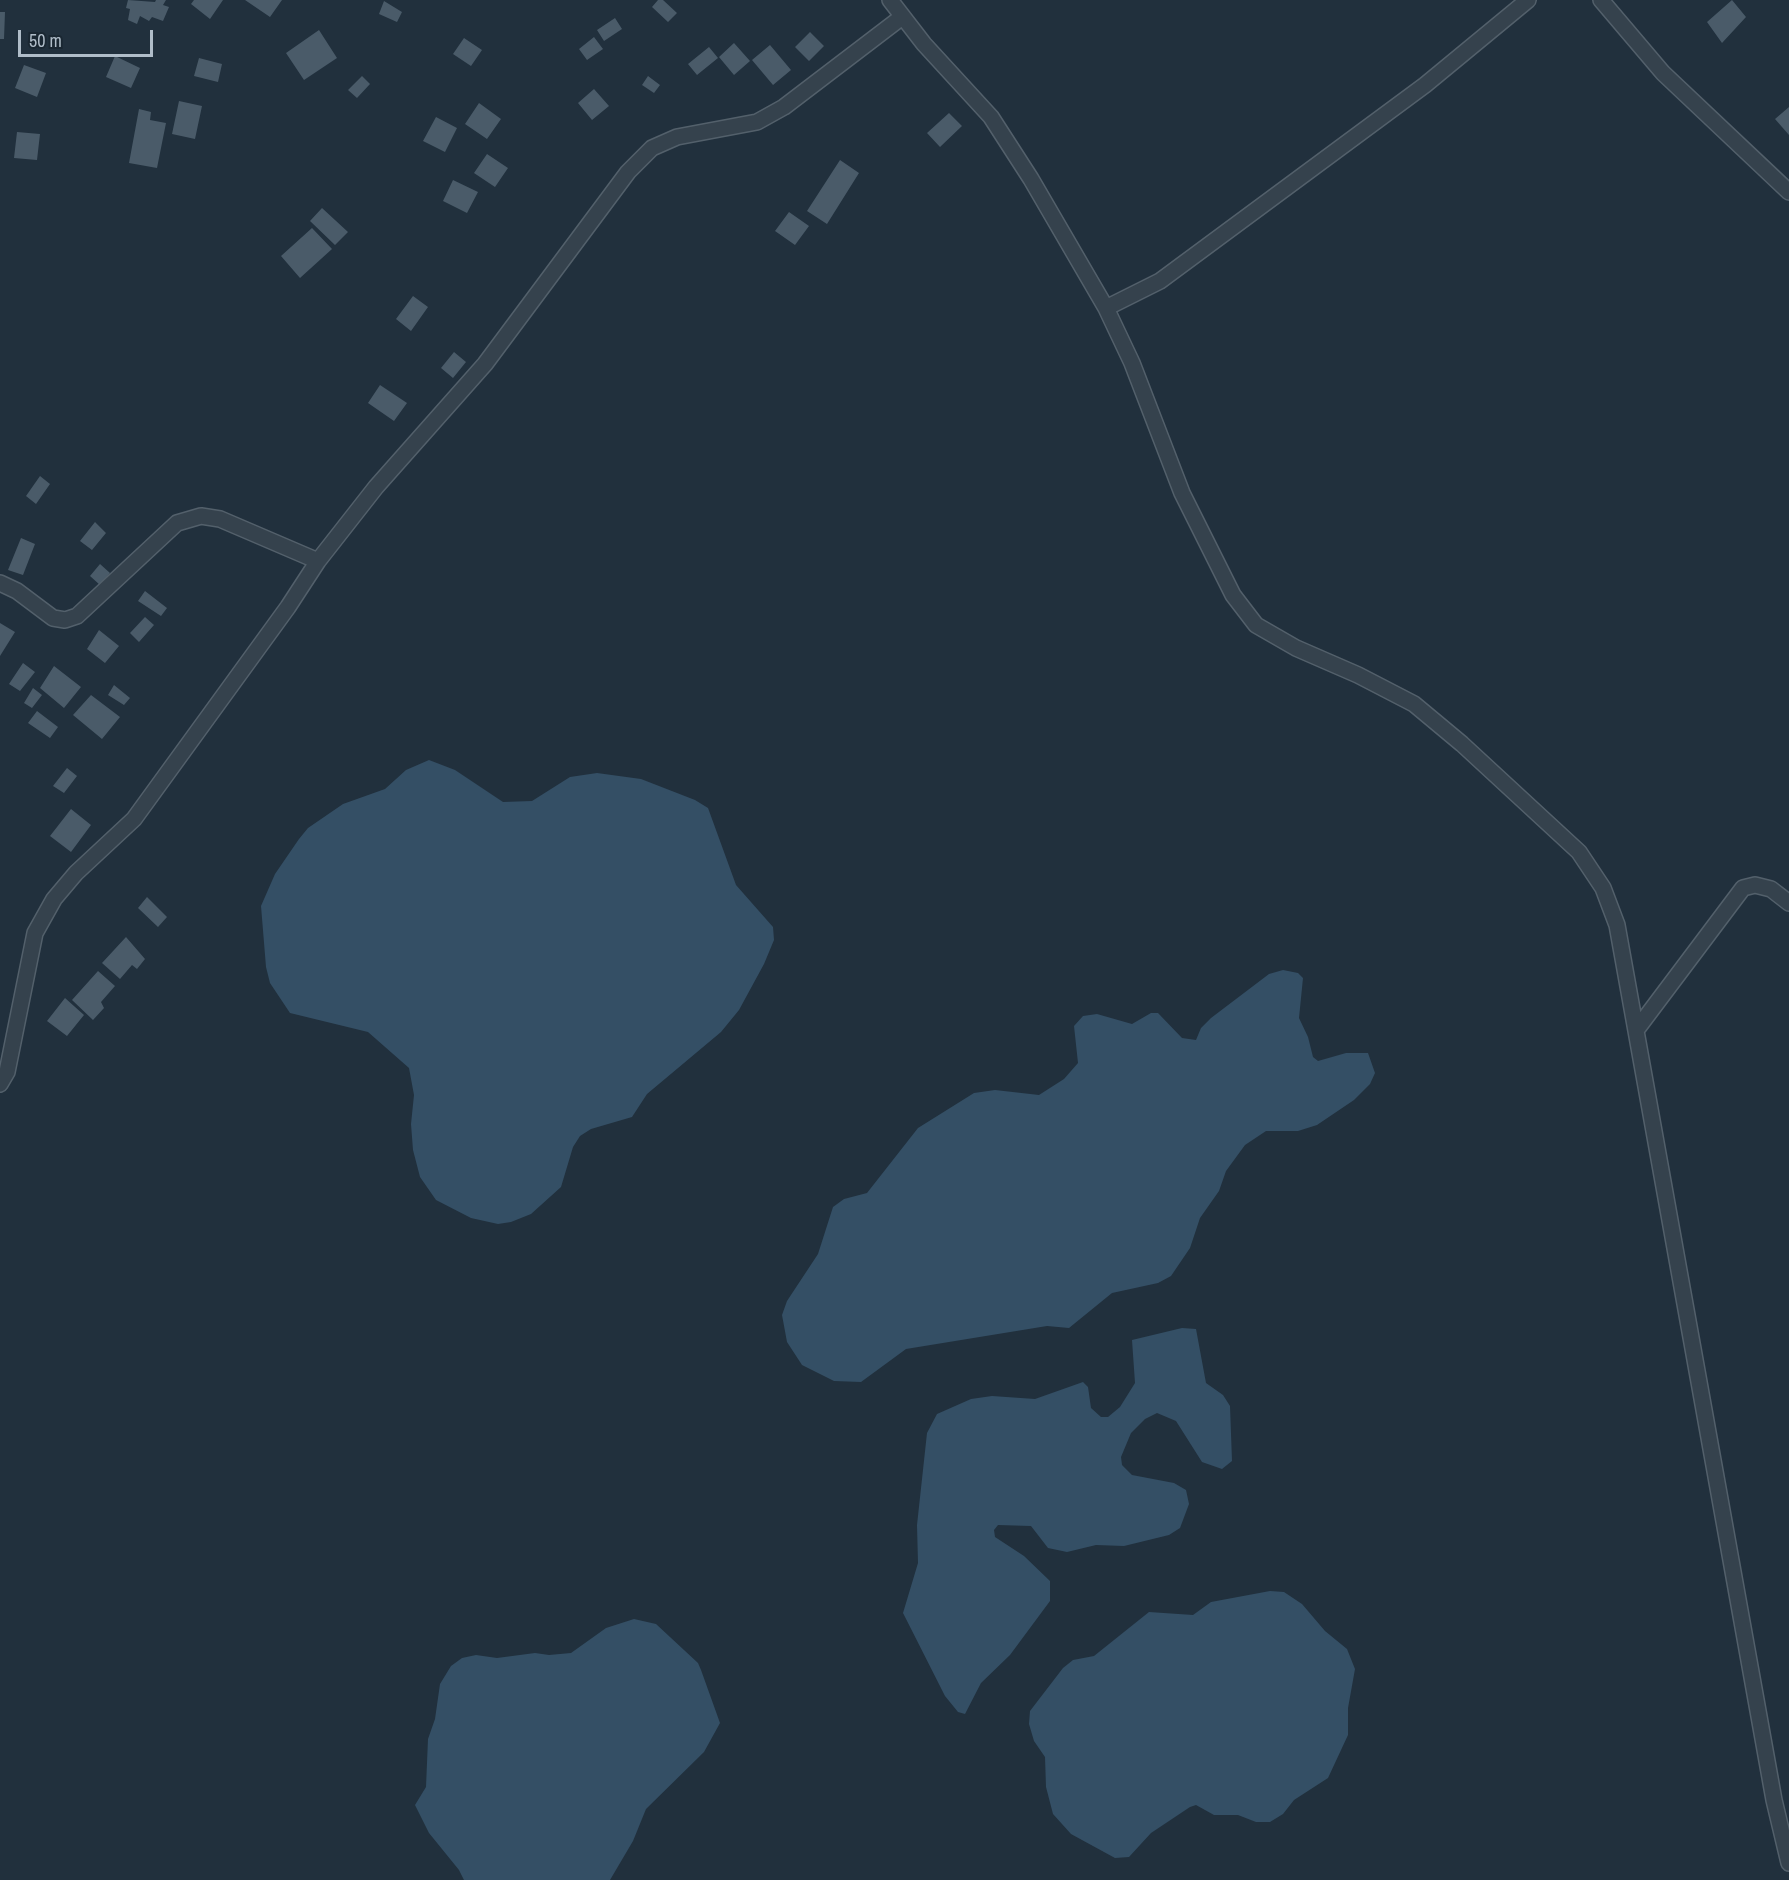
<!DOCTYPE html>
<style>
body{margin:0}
#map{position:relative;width:1789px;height:1880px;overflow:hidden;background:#21303d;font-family:"Archivo Narrow",sans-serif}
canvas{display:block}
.scale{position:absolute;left:18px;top:30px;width:135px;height:27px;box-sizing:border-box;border:3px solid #b0bdc9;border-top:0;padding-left:8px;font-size:18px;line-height:21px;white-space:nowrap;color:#b0bdc9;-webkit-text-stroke:4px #1a2732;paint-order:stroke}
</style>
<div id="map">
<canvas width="1789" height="1880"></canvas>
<div class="scale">50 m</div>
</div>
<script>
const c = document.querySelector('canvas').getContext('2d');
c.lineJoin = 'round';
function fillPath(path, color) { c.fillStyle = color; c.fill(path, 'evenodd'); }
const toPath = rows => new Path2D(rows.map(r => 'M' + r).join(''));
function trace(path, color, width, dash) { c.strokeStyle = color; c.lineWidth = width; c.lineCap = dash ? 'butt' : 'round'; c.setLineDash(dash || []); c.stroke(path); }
fillPath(toPath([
 [429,760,455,770,503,802,532,801,570,777,597,773,641,779,695,800,708,808,736,885,773,927,774,940,764,964,739,1010,721,1032,647,1094,632,1117,591,1129,580,1136,573,1147,561,1187,531,1214,511,1222,498,1224,471,1218,436,1200,420,1177,413,1150,411,1124,414,1095,409,1068,368,1032,290,1013,270,983,266,967,261,906,275,874,299,839,308,828,343,804,385,789,406,770],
 [1283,970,1298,973,1303,978,1299,1018,1308,1037,1313,1057,1318,1061,1346,1053,1368,1053,1375,1073,1370,1084,1354,1100,1317,1125,1298,1131,1266,1131,1245,1145,1226,1171,1219,1191,1200,1218,1190,1248,1171,1276,1158,1283,1112,1293,1069,1328,1047,1326,906,1349,861,1382,834,1381,802,1365,787,1342,782,1315,787,1301,818,1254,833,1207,844,1199,867,1193,918,1128,974,1093,995,1090,1039,1095,1064,1079,1078,1063,1074,1026,1083,1016,1097,1014,1132,1024,1151,1013,1158,1013,1182,1038,1196,1040,1201,1028,1211,1018,1269,974],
 [1182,1328,1196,1329,1206,1383,1223,1395,1230,1406,1232,1461,1222,1469,1202,1462,1176,1421,1157,1413,1145,1419,1131,1433,1121,1457,1122,1465,1132,1475,1174,1483,1186,1490,1189,1504,1180,1528,1169,1535,1124,1546,1096,1545,1067,1552,1048,1548,1031,1526,998,1525,994,1530,995,1537,1024,1556,1050,1581,1050,1601,1010,1655,981,1683,965,1714,958,1712,945,1696,903,1613,918,1563,917,1525,927,1433,937,1414,971,1399,992,1396,1035,1399,1083,1382,1088,1387,1091,1408,1101,1417,1108,1417,1120,1407,1135,1383,1132,1340],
 [1270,1591,1284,1592,1302,1604,1325,1631,1347,1649,1355,1669,1348,1708,1348,1735,1328,1778,1294,1800,1283,1814,1270,1822,1256,1822,1238,1815,1214,1815,1196,1805,1190,1807,1151,1833,1129,1857,1115,1858,1071,1834,1053,1814,1046,1787,1045,1757,1034,1741,1029,1724,1030,1711,1063,1668,1073,1660,1094,1656,1149,1612,1193,1615,1211,1602],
 [634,1619,656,1624,698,1663,701,1670,720,1723,704,1752,646,1809,633,1841,610,1880,464,1880,459,1870,429,1833,415,1805,426,1787,428,1739,435,1719,440,1684,451,1666,462,1658,476,1655,497,1658,535,1653,549,1655,571,1653,606,1628]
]), '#344f65');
fillPath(toPath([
 [128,0,155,2,156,0,166,0,163,5,169,7,163,21,152,17,149,21,140,16,137,24,128,20,130,9,126,8],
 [194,0,223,0,210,19,191,4],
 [245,0,282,0,270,17],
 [658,0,663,0,677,13,668,22,652,7],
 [1732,0,1746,17,1722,43,1707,22],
 [384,1,402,12,397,22,379,14],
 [0,12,5,12,4,39,0,39],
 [615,18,622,29,604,41,597,30],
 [319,30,337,58,304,80,286,53],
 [810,32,824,46,809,61,795,47],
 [594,37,603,49,587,60,579,49],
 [464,38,482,50,471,66,453,54],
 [734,43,750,61,734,75,719,57],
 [770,45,791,70,773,85,752,60],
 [709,47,718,58,697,75,688,64],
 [115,56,140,68,131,88,106,77],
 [199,58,222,64,218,82,194,76],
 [24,65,46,73,37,97,15,88],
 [362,76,370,84,357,98,348,90],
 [648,76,660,85,654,93,642,85],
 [594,89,609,106,592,120,578,103],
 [179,101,202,106,195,139,172,134],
 [479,103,501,119,487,139,465,124],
 [1789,107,1789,135,1775,119],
 [139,109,151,112,150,120,166,123,157,168,129,163],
 [949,113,962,126,940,147,927,133],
 [436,117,457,128,445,152,423,141],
 [17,132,40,134,37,160,14,158],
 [487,154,508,168,495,187,474,173],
 [840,160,859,173,827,224,807,211],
 [453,180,478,192,467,213,443,201],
 [322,208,348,232,335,245,310,221],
 [789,212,809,226,795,245,775,231],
 [312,228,332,249,300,278,281,256],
 [413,296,428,307,411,331,396,319],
 [454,352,466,362,453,378,441,368],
 [380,385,407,403,394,421,368,403],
 [40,476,50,484,36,504,26,496],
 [95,522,106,533,92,550,80,541],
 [21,538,35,544,23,575,8,570],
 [100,564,110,573,100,585,90,576],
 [145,591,167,608,161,616,138,601],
 [145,617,154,625,139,642,130,633],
 [0,623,15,632,0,656],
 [99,630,119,646,105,663,87,649],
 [23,663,35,672,20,691,9,684],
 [54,666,81,687,64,708,40,688],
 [114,685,130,698,124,705,108,695],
 [33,688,42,695,32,708,24,703],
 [91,695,120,717,102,739,73,715],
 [37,711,58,727,50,738,28,723],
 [67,768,77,776,64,793,53,786],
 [71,809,91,825,71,852,50,836],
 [147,897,167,917,158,927,138,908],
 [126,937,145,959,137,969,132,965,120,979,102,963],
 [98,971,115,986,101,1002,104,1008,93,1020,72,1000],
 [65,998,84,1015,67,1036,47,1021]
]), '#4a5b69');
const street = toPath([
 [890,0,924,44,991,117,1031,179,1106,308,1132,363,1182,493,1233,595,1256,625,1296,648,1358,675,1414,704,1462,744,1579,852,1603,888,1617,925,1774,1800,1789,1863],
 [1601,0,1663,73,1789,192],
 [1106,308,1160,281,1425,85,1528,0],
 [0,583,17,591,53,618,65,620,77,616,177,523,201,516,220,519,318,561],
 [1637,1029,1743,888,1755,885,1771,889,1789,903],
 [0,1084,7,1072,35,933,54,899,76,873,134,819,288,607,318,561,376,487,485,364,628,172,652,148,677,137,757,122,784,107,902,17]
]);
trace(street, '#53606b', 18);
trace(street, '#35424d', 15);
</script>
